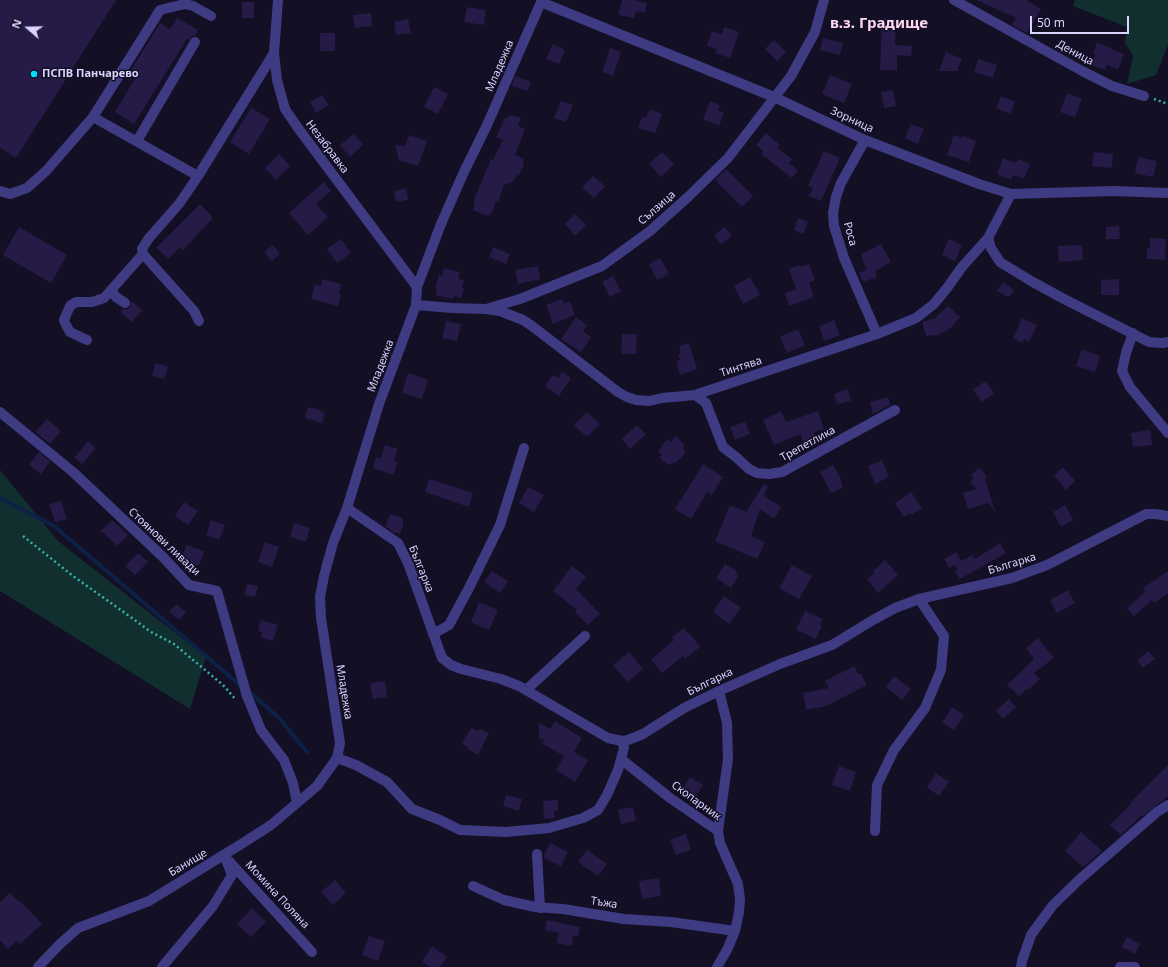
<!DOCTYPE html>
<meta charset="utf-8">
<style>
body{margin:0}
#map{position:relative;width:1168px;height:967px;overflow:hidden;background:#130f25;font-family:"Noto Sans",sans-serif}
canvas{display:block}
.north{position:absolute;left:8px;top:8px;width:40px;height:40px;-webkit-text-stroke:3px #130f25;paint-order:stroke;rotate:290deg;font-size:11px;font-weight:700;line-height:16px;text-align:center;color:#dad4fe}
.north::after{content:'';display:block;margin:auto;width:14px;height:18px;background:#dad4fe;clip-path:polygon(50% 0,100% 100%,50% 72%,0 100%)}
.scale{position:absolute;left:1030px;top:16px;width:99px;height:18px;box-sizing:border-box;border:2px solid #dad4fe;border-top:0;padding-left:5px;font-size:12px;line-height:14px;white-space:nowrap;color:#dad4fe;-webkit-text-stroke:3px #130f25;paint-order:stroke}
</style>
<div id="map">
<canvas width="1168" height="967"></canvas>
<div class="north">N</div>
<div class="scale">50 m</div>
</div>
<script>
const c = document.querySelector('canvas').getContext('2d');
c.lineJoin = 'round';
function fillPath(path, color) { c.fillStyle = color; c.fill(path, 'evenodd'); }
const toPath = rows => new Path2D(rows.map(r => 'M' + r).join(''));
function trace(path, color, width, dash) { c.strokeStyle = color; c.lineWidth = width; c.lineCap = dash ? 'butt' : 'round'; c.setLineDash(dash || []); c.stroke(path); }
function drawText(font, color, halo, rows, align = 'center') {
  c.font = font + ' "Noto Sans",sans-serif'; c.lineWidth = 3; c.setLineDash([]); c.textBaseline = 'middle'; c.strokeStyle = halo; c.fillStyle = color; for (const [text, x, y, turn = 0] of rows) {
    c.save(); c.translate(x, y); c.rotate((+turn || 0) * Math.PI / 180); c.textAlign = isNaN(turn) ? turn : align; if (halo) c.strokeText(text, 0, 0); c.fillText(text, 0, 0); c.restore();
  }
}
fillPath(toPath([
 [1075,0,1168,0,1168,44,1156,75,1127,84,1133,56,1125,43,1127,27,1073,6],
 [0,470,58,541,206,657,190,709,0,591]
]), '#122f2f');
trace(toPath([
 [0,498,54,526,241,686],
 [248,691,279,718,307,752]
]), '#0d2147', 4);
fillPath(toPath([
 [0,0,116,0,16,158,0,148],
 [622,0,634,0,647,3,645,13,636,11,634,18,618,15],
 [976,0,1026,0,1041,9,1027,33,1012,25,1016,18],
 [242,2,254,2,254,18,242,18],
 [467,7,486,10,484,25,464,22],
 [371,13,372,26,355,28,353,15],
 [177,18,198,30,195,36,191,37,189,40,187,39,134,124,115,112,136,77,129,73,160,23,170,29],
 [882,18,896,19,895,45,912,46,911,56,897,55,897,70,880,70],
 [408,19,411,33,396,35,394,22],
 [724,27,739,32,730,58,715,53,717,49,707,46,712,31,722,34],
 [320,33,335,33,335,51,320,51],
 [823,38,843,43,840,55,820,50],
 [774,40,786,52,777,61,765,49],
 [1097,42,1113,49,1113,50,1124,54,1118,69,1107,65,1105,70,1091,65,1095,55,1093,54],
 [553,44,565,50,559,64,546,59],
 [610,48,621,52,613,76,602,72],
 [946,52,962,59,957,71,939,71],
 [978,59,997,65,993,78,974,72],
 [830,75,852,84,844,103,822,94],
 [515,76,531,82,528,91,512,86],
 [434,87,448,94,438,114,424,107],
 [893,90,896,106,884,108,881,92],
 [1067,93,1082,99,1075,117,1060,112],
 [322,95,329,105,316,113,310,102],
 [1001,96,1015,102,1010,114,996,108],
 [561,101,573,105,566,122,554,118],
 [710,101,720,105,718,110,724,113,719,126,703,119],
 [251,108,270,119,249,154,230,142],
 [650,109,662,114,655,133,638,128,642,117,646,118],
 [512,115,521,118,518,126,525,129,515,155,524,159,523,163,524,164,519,175,517,174,514,181,504,185,498,202,496,201,492,212,488,216,473,210,475,203,473,202,491,159,493,160,503,140,496,137,505,118],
 [911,124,924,129,918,144,905,138],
 [766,133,780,145,777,148,792,159,789,163,798,170,792,178,761,154,763,151,756,145],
 [354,134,363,145,350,157,340,145],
 [409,135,427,141,418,166,399,160,395,145,405,146],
 [954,135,961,138,962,136,976,141,969,162,947,155],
 [824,151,840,158,821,201,809,196,813,188,808,186],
 [662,152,674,164,661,177,649,164],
 [1094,152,1113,154,1112,168,1092,166],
 [279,154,290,166,276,180,265,168],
 [1138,157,1157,161,1153,177,1135,173],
 [1003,158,1016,163,1018,159,1030,164,1024,179,1013,175,1011,180,997,174],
 [726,169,753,196,742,207,715,180],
 [593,176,605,186,594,198,582,187],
 [324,182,331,191,316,204,328,217,308,235,289,213],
 [406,188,408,200,396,202,394,191],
 [200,204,212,216,211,218,212,219,183,250,180,247,169,259,156,248],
 [575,214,586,225,575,236,565,224],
 [798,218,808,222,804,234,794,230],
 [1119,226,1120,239,1106,239,1106,227],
 [19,227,67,255,51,283,3,255],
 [725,227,732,236,721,244,714,235],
 [1150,238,1166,239,1165,260,1147,259,1147,248,1150,248],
 [341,239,351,253,337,263,327,249],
 [949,239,962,245,955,261,942,255],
 [881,244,891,262,875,271,877,277,863,282,859,273,867,269,862,260,863,260,861,254],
 [273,245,280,254,272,261,264,252],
 [1082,245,1083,260,1059,262,1058,246],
 [493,247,510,254,506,264,489,257],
 [660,258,669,274,657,280,649,264],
 [809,264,815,280,809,283,814,297,789,306,785,293,796,289,789,269,799,265,800,267],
 [538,266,540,279,518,284,515,270],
 [444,268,460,272,458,279,464,280,462,288,464,288,461,298,454,296,453,299,436,295,437,288,435,288,439,275,442,276],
 [613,276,621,291,610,297,602,282],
 [750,277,760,295,743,304,734,286],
 [322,279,341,284,339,294,341,294,338,306,311,299,315,284,321,286],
 [1119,279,1119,295,1101,295,1101,280],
 [1003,282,1014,290,1010,296,1006,296,997,291],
 [562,299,564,304,570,301,575,315,553,324,546,305],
 [131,301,142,310,132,322,120,312,123,309,128,309,130,307],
 [948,306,960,317,951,328,938,335,926,336,922,322,935,318],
 [576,317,587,325,583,331,591,337,581,352,561,339],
 [1022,318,1037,325,1029,342,1024,339,1022,343,1013,338],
 [834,320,840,335,824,341,819,326],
 [446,321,461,324,457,341,442,338],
 [798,329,805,345,787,353,780,337],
 [622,334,637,334,636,354,621,354],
 [689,343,697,369,680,375,676,361,680,360,678,354,681,353,679,346],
 [1082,349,1100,356,1095,372,1076,366],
 [155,363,168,366,164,379,152,376],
 [562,372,571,378,559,396,545,386,553,375,558,378],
 [408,373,428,380,422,399,402,393],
 [986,381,994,394,981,402,973,389],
 [848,389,851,401,837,404,834,394],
 [888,397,890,405,873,414,870,402],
 [308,407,321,410,320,412,325,413,322,423,305,418],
 [781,411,786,422,818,411,824,429,814,432,818,443,805,447,800,434,774,445,763,420],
 [587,412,600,424,587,437,574,425],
 [47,419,61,431,50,444,35,432],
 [745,422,750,434,735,440,730,427],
 [637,425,646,434,630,449,622,439],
 [1150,430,1152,445,1133,447,1131,433],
 [675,436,683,443,685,453,677,462,668,465,659,458,662,454,658,452,667,439,671,442],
 [88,441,96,448,82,464,74,458],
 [385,445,398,449,394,460,398,462,393,475,373,468,376,457,381,458],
 [39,452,50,461,41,474,29,465],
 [882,460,889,477,875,484,868,466],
 [703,464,723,477,712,495,707,492,691,519,675,509],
 [833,465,840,477,843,487,831,493,820,472],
 [1063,467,1075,481,1066,490,1054,475],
 [979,468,982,471,982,470,987,477,985,479,995,512,988,503,968,509,963,493,976,489,970,482,974,478,971,475],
 [429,479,473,493,469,507,425,492],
 [764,484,768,486,764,496,781,507,774,519,760,509,751,536,765,542,757,559,715,541,730,505,746,512],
 [528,487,544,495,534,512,519,503],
 [911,492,922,508,912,515,910,513,904,517,895,503],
 [61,501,67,519,55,522,49,504],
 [184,502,198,511,188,525,175,516],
 [1065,505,1073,520,1061,527,1053,512],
 [390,514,403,518,403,525,400,534,393,532,385,526],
 [112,520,128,535,117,546,101,531],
 [211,520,225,525,219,540,206,535],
 [294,523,310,528,306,542,290,537],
 [265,542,279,547,272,567,258,562],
 [1000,543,1006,553,960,579,955,571,958,570,955,565,949,568,944,559,956,552,961,561,972,555,975,559],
 [186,545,204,551,199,566,181,560],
 [138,553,148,562,135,575,125,566],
 [885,560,898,575,878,593,867,579,874,573,873,571],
 [725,564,737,571,736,573,739,575,731,588,716,578],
 [792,565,812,576,799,599,779,588],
 [572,566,586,577,576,589,600,614,588,625,575,612,577,610,553,591],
 [492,571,508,581,500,593,484,582],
 [1168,571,1168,593,1154,603,1152,600,1134,616,1127,608,1146,591,1143,588],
 [247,584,258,586,255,597,244,595],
 [1068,590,1075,603,1057,613,1050,600],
 [724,596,741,608,729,624,713,612],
 [479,602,498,610,489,630,471,622],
 [176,604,186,612,179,620,169,612],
 [805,611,823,619,820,625,822,626,816,639,796,630],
 [261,620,278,625,273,641,261,638,262,632,258,631],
 [684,628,688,634,689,633,700,647,685,659,683,656,662,673,651,660,674,640,672,637],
 [1038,638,1054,658,1034,673,1040,679,1028,690,1027,689,1019,696,1007,685,1034,659,1026,648],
 [1149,651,1155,659,1143,668,1137,660],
 [629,652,643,669,627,682,613,665],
 [854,666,858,674,860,673,867,685,826,706,806,710,803,693,829,688,825,681],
 [894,676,911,689,902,700,886,687],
 [385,681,387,697,373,699,370,683],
 [1009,699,1016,707,1003,719,996,711],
 [952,707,964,715,954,730,942,723],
 [555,721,582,738,574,752,588,760,575,782,556,770,564,756,543,744,544,740,539,738,539,723,550,729],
 [471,728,478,731,480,729,489,733,478,755,467,749,468,747,462,744],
 [1168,765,1168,796,1143,816,1142,815,1121,835,1110,825,1131,804,1130,803],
 [839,766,856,772,850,791,832,785],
 [936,773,949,782,939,796,927,787],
 [690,777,703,785,692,802,679,794],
 [506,795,522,799,519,811,503,806],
 [558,800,558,811,554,811,555,818,544,819,543,801],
 [633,807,636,821,621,824,618,810],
 [1081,832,1102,851,1083,867,1065,851],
 [686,834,691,850,676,855,670,840],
 [550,843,568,852,561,866,544,858,544,855],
 [587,850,607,864,598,876,578,862],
 [659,878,661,896,642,899,639,881],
 [335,880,346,893,333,905,321,892],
 [10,893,19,902,20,901,42,924,20,944,17,941,8,949,0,940,0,902],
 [252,908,266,922,251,937,237,924],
 [547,920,580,927,578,936,573,936,572,946,557,943,559,933,545,930],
 [369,936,385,941,378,961,362,955],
 [1127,937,1140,944,1135,954,1122,947],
 [432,946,447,957,440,967,430,967,422,962]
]), '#251b46');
trace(toPath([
 [1154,99,1168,104],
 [23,536,73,576,125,613,151,632,174,644,223,685,236,700]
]), '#31b5b1', 2.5, [2, 3]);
trace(toPath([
 [278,0,274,53,277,80,285,109,298,128,417,287],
 [954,0,1084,72,1112,86,1144,96],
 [541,2,774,97,865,140,979,184,1011,194,1113,191,1168,193],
 [93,117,160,10,185,4,193,6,211,16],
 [865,140,841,183,836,197,833,213,834,226,844,258,877,334],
 [137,141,195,42],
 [198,176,179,204,149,238,142,249,143,254,194,311,199,321],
 [0,191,10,194,27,188,47,170,93,117,198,176,274,53],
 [1011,194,988,238,991,248,1000,262,1031,281,1064,299,1149,342,1163,343,1168,342],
 [111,290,116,297,125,303],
 [416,305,452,308,486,309,520,299,602,266,650,231,688,197,728,158,791,76,815,32,824,0],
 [486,309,500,311,523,320,532,326,618,392,627,397,636,400,649,401,662,398,695,395,877,334,916,318,934,304,947,288,962,267,988,238],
 [1133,333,1126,353,1122,371,1130,387,1168,433],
 [87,340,70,332,66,325,64,320,70,306,76,302,92,302,104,298,143,254],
 [695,395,706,403,723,447,736,457,749,469,757,473,769,474,782,472,895,410],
 [0,412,73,472,163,557,189,585,217,591,247,696,261,730,284,760,293,783,297,803],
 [347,508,398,543,408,563,442,658,451,665,461,669,501,679,519,686,608,738,622,741,628,740,643,734,684,708,719,691,780,664,832,645,873,620,895,608,919,599,1012,578,1047,565,1146,514,1156,514,1168,516],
 [433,634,449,625,469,588,500,525,524,448],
 [526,690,585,636],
 [337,758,356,765,387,782,412,809,440,820,460,830,506,832,549,828,583,818,598,810,607,795,618,770,624,748,622,741],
 [621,759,670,798,718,831],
 [875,831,877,785,894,750,925,708,941,670,944,636,919,599],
 [537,854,540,908],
 [229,861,312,952],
 [473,886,504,900,535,907,563,909,624,919,671,922,735,931],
 [38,967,60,944,78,928,149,901,243,843,271,825,317,786,337,758,340,743,321,618,320,597,324,576,333,543,347,508,379,404,416,305,417,287,441,224,463,174,487,125,542,0],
 [162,967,213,906,232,875,224,855],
 [717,967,727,950,735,931,739,912,740,899,738,884,720,843,718,831,728,759,727,723,719,691],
 [1021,967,1022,961,1031,935,1053,905,1080,879,1157,812,1168,805],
 [1120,967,1135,967]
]), '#3f3b83', 10);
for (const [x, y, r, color] of [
 [34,74,4,"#04dcfb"]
]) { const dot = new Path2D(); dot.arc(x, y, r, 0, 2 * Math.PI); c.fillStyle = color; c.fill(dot); trace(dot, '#130f25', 1.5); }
drawText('11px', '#dad4fe', '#130f25', [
 ["Деница",1075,53,29],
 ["Младежка",500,66,-67],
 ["Зорница",852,120,25],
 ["Незабравка",327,147,53],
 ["Сълзица",657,208,-41],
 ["Роса",850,234,75],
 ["Младежка",381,366,-69],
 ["Тинтява",741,367,-18],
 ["Трепетлика",808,444,-29],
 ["Стоянови ливади",164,542,43],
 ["Българка",1012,564,-17],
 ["Българка",421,569,68],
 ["Българка",710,682,-26],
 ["Младежка",344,692,81],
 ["Скопарник",696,801,36],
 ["Банище",188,863,-31],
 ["Момина Поляна",277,895,47],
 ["Тъжа",604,903,9]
]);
drawText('bold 11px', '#dad4fe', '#130f25', [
 ["ПСПВ Панчарево",42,74]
], 'left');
drawText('bold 15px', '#fed6ef', '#130f25', [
 ["в.з. Градище",879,24]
]);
</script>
